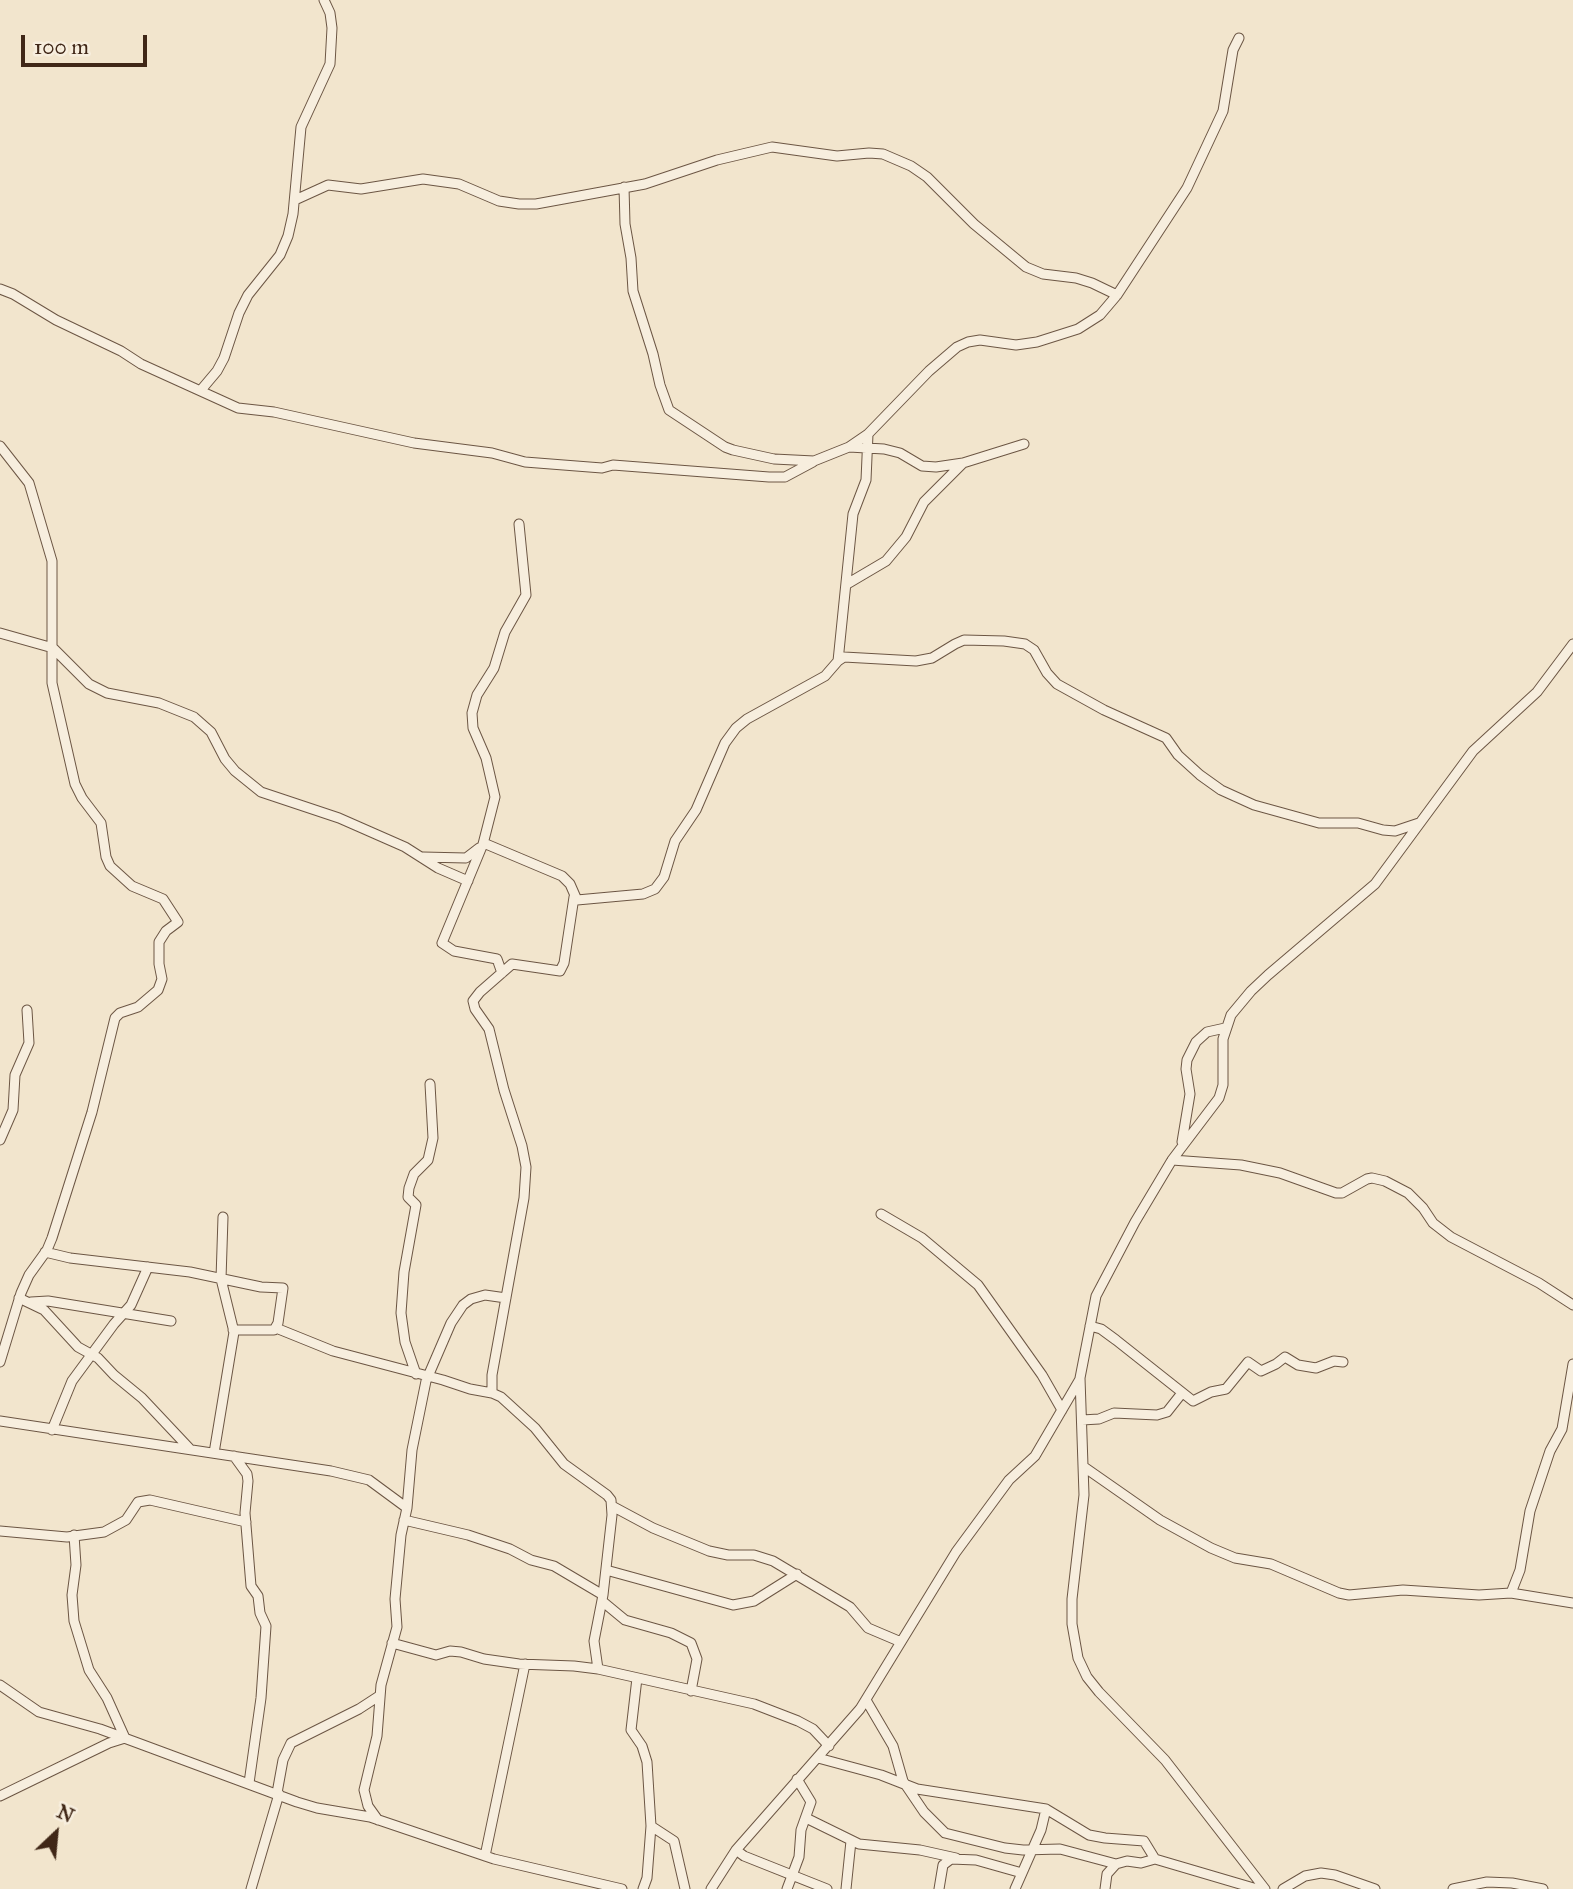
<!DOCTYPE html>
<style>
body{margin:0}
#map{position:relative;width:1573px;height:1889px;overflow:hidden;background:#f2e5cd;font-family:"IM FELL Great Primer",serif}
canvas{display:block}
.north{position:absolute;left:21px;top:1798px;width:70px;height:70px;-webkit-text-stroke:5px #f7eede;paint-order:stroke;rotate:26deg;font-size:19px;font-weight:700;line-height:28px;text-align:center;color:#402717}
.north::after{content:'';display:block;margin:auto;width:24px;height:32px;background:#402717;clip-path:polygon(50% 0,100% 100%,50% 72%,0 100%)}
.scale{position:absolute;left:21px;top:35px;width:126px;height:32px;box-sizing:border-box;border:4px solid #402717;border-top:0;padding-left:9px;font-size:21px;line-height:24px;white-space:nowrap;color:#402717;-webkit-text-stroke:5px #f7eede;paint-order:stroke}
</style>
<div id="map">
<canvas width="1573" height="1889"></canvas>
<div class="north">N</div>
<div class="scale">100 m</div>
</div>
<script>
const c = document.querySelector('canvas').getContext('2d');
c.lineJoin = 'round';
const toPath = rows => new Path2D(rows.map(r => 'M' + r).join(''));
function trace(path, color, width, dash) { c.strokeStyle = color; c.lineWidth = width; c.lineCap = dash ? 'butt' : 'round'; c.setLineDash(dash || []); c.stroke(path); }
const minor = toPath([
 [624,187,625,224,631,258,633,291,653,354,660,385,669,410,725,447,733,450,774,459,814,461,849,447,868,434,929,371,957,347,968,342,980,340,1016,345,1037,342,1078,329,1100,315,1117,295,1187,188,1223,111,1233,50,1239,38],
 [295,200,328,185,361,189,423,179,459,184,499,201,519,204,536,204,645,184,717,160,772,147,837,156,869,153,883,154,911,166,927,177,974,224,1026,267,1043,274,1076,278,1092,283,1117,295],
 [0,289,13,294,56,320,121,351,141,364,238,408,274,412,414,443,492,453,525,462,602,468,613,465,769,477,785,477,813,462],
 [201,390,217,371,224,358,239,313,248,295,280,255,288,236,293,214,301,127,330,64,332,28,330,13,324,0],
 [0,446,29,483,52,561,52,683,75,784,82,798,101,823,106,857,110,866,132,886,163,899,178,922,166,931,159,942,159,964,162,979,158,990,138,1007,120,1013,115,1018,92,1112,52,1238,47,1250,29,1275,21,1293,0,1362],
 [849,447,884,449,900,453,922,466,936,467,963,463],
 [847,584,886,561,906,537,924,502,963,463,1024,444],
 [0,633,53,648,89,684,107,693,159,703,194,717,211,732,225,759,235,771,261,792,339,818,405,847,438,868,468,881],
 [838,661,853,514,866,480,868,434],
 [483,844,495,797,486,758,473,728,472,713,477,695,494,668,505,632,526,595,519,524],
 [423,857,466,858,479,848],
 [502,973,497,959,454,951,442,943,483,844,486,844,562,876,570,884,577,900,643,894,655,889,664,877,675,841,696,810,725,743,736,728,747,719,825,676,838,661,844,657,916,661,932,658,955,644,964,640,1004,641,1025,644,1034,650,1047,673,1057,684,1104,710,1166,738,1178,755,1200,775,1221,790,1254,805,1319,823,1358,823,1383,830,1395,831,1419,823],
 [0,1140,13,1110,15,1075,29,1043,27,1010],
 [1182,1142,1190,1094,1186,1069,1187,1060,1196,1042,1207,1032,1225,1028],
 [1172,1160,1241,1165,1280,1173,1336,1193,1342,1193,1367,1179,1372,1178,1385,1181,1408,1193,1423,1208,1433,1223,1451,1237,1539,1283,1573,1305],
 [881,1214,922,1238,978,1285,1042,1375,1062,1410],
 [45,1252,70,1258,190,1272,261,1287,283,1288,278,1323,274,1330,233,1330],
 [19,1298,44,1310,78,1347,98,1358,114,1375,142,1398,190,1449],
 [31,1302,48,1301,171,1321],
 [1090,1326,1101,1329,1116,1340,1193,1401,1211,1392,1226,1389,1248,1362,1261,1371,1276,1364,1285,1357,1298,1365,1316,1368,1334,1361,1343,1362],
 [276,1328,333,1351,443,1380,470,1389,492,1393,501,1397,535,1428,564,1464,607,1495,611,1500,612,1515,603,1595,594,1641,598,1669],
 [416,1374,405,1342,401,1313,404,1272,416,1205,408,1197,409,1188,414,1174,428,1160,433,1138,430,1084],
 [492,1393,492,1375,524,1198,526,1167,522,1146,504,1090,489,1029,475,1009,473,1001,480,992,512,964,560,971,564,963,574,897],
 [1082,1420,1099,1419,1114,1413,1157,1415,1167,1412,1182,1393],
 [0,1421,331,1471,369,1480,407,1508],
 [52,1430,72,1381,114,1324,131,1305,148,1267],
 [214,1453,234,1332,221,1279,223,1217],
 [234,1456,247,1474,248,1481,245,1513,251,1586,258,1596,260,1613,266,1626,261,1698,249,1783],
 [1084,1467,1160,1520,1211,1548,1235,1558,1271,1564,1339,1593,1349,1595,1403,1590,1479,1595,1511,1593,1573,1603],
 [612,1506,653,1528,709,1551,728,1555,754,1555,773,1561,850,1607,868,1628,901,1642],
 [404,1520,468,1535,510,1549,531,1560,554,1566,603,1595],
 [0,1531,67,1537,104,1532,126,1520,138,1502,150,1500,246,1522],
 [606,1570,733,1605,754,1601,797,1574],
 [1511,1593,1520,1570,1530,1511,1550,1451,1562,1429,1573,1364],
 [602,1601,625,1620,671,1633,691,1643,697,1659,691,1691],
 [392,1643,436,1655,450,1651,461,1652,484,1659,519,1664,574,1666,598,1669,754,1704,798,1721,813,1729,829,1746],
 [637,1678,631,1730,642,1746,647,1762,651,1826,674,1841,685,1889],
 [0,1685,39,1712,100,1729,297,1802,317,1808,370,1817,494,1859,622,1889],
 [866,1700,893,1746,903,1781,924,1812,945,1833,1005,1848,1023,1850,1060,1849,1116,1864],
 [818,1758,881,1775,917,1789,1046,1809,1089,1835,1105,1838,1144,1841,1155,1859,1257,1889],
 [277,1793,283,1760,291,1743,359,1709,379,1696],
 [0,1796,109,1743,125,1738,107,1698,89,1670,74,1621,72,1595,76,1565,74,1535],
 [806,1818,859,1844,920,1850,956,1858],
 [378,1820,368,1806,364,1790,377,1736,381,1685,397,1627,395,1599,401,1535,407,1508,412,1450,426,1381,451,1323,463,1305,471,1299,485,1295,506,1298],
 [736,1850,744,1856,827,1889],
 [485,1856,525,1664],
 [251,1889,279,1794],
 [643,1889,647,1878,651,1826],
 [711,1889,736,1850,860,1709,956,1552,1009,1480,1035,1456,1080,1379],
 [787,1889,799,1857,801,1830,811,1802,797,1779],
 [846,1889,851,1841],
 [939,1889,943,1865,951,1859,976,1860,1022,1873],
 [1015,1889,1041,1830,1046,1809],
 [1105,1889,1107,1874,1116,1864,1127,1861,1141,1863,1155,1859],
 [1265,1889,1165,1760,1099,1692,1087,1677,1078,1658,1072,1624,1072,1599,1084,1495,1080,1378,1096,1296,1135,1222,1172,1160,1219,1098,1223,1085,1223,1039,1231,1015,1251,991,1268,975,1375,884,1473,751,1537,692,1573,644],
 [1283,1889,1305,1876,1321,1873,1335,1875,1375,1889],
 [1453,1889,1487,1882,1512,1883,1543,1889]
]);
trace(minor, '#6c5644', 11);
trace(minor, '#f7eede', 9);
</script>
